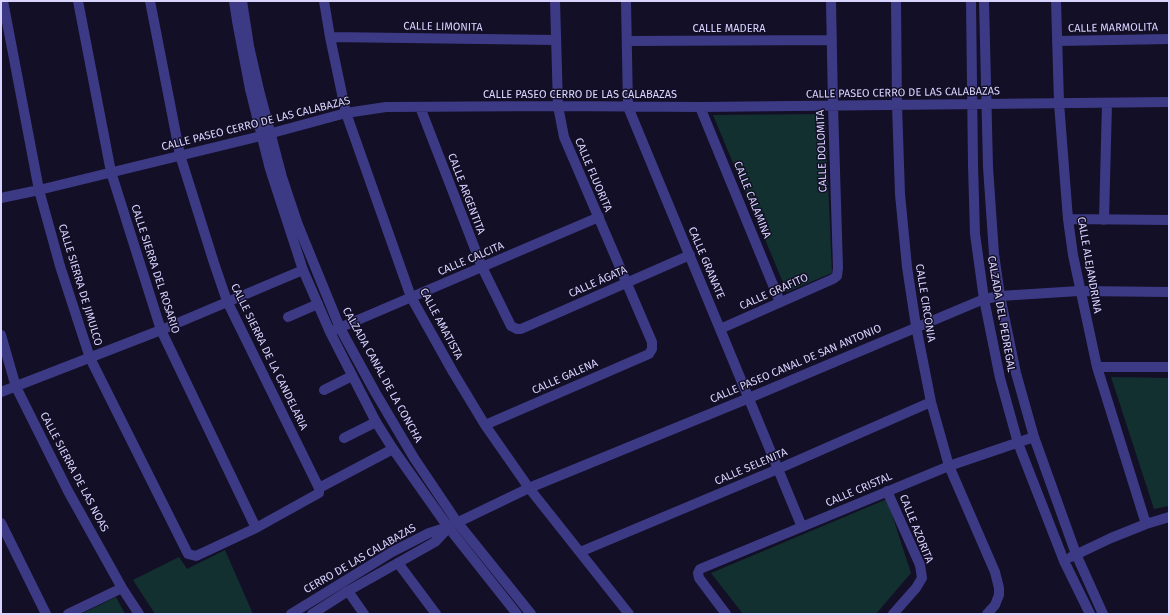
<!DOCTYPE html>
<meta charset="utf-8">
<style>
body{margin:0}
#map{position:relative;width:1170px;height:615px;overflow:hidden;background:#130f26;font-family:"Fira Sans",sans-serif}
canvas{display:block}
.frame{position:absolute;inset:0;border:2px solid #d9d4ff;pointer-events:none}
</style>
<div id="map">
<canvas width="1170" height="615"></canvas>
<div class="frame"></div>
</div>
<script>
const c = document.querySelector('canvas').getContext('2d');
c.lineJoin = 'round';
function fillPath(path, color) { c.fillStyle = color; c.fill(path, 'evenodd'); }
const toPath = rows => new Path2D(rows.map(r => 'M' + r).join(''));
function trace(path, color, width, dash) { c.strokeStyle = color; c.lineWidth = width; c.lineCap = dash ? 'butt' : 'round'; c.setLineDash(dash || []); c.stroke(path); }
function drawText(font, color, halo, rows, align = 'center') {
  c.font = font + ' "Fira Sans",sans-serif'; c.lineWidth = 3; c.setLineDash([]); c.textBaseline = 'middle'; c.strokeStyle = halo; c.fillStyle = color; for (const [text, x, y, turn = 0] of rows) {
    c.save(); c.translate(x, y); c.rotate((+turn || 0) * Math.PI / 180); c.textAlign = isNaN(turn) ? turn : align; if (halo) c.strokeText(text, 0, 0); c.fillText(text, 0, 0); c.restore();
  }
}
fillPath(toPath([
 [825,114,832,273,787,292,713,115],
 [1111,377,1169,378,1169,506,1154,509],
 [887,499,911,573,876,614,743,614,711,573],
 [225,550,253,614,155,614,133,580,179,557,187,569],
 [116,597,125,614,81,614]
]), '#12302f');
trace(toPath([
 [3,1,39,190,60,266,90,358,188,554,196,556,256,528,319,493,319,488,227,301,214,263,180,155,150,1],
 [78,1,111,172,161,330,256,528],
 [324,1,330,37,346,113,411,297,453,372,485,425,529,488,629,614],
 [626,1,628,107,802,527],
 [896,1,897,105,900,194,907,267,916,326,931,402,949,466,995,572,999,588,999,595,995,605,987,614],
 [971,1,973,165,975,234,984,299,1000,378,1018,443,1064,561,1090,614],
 [984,1,988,167,994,254,1000,296,1016,373,1034,437,1076,554,1103,614],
 [1056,1,1059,103,1068,219,1073,255,1097,367,1146,524],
 [330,37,556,40],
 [627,41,832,40],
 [1057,41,1169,39],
 [420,107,482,267,511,326,517,329,521,329,690,255],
 [700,107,780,302],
 [1,198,39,190,261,136,346,113,386,107,558,106,700,107,1169,102],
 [1068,219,1169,220],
 [1104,220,1107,103],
 [288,317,318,304],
 [720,329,833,279,837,276,838,268,833,106,831,1],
 [332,331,599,217],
 [1,335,16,387,68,491,122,588,139,614],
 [1097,367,1169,367],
 [324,390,352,376],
 [1,392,161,330,303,270],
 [485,425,649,354,652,349,652,342,564,137,558,106,555,1],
 [344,438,376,422],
 [319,488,393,449],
 [887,491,920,565,922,578,916,588,893,614],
 [1,523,46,614],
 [580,552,778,469,931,402],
 [1071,557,1111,538,1146,524,1169,517],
 [398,563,436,614],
 [348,591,364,614],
 [68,614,122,588],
 [726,614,699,578,698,573,700,569,949,466,1034,437]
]), '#3d3a85', 10);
trace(toPath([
 [234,1,237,21,250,89,270,169,303,270,330,332,376,422,393,449,448,527,517,614],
 [242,1,249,46,259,90,282,177,298,225,340,328,375,392,414,458,457,522,531,614],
 [291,614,392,552,429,533,448,527,529,488,749,398,984,299,1000,296,1079,291,1169,292],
 [312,614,348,591,435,542,448,528]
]), '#3d3a85', 10);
drawText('11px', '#d9d4ff', '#130f26', [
 ["CALLE LIMONITA",443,27,1],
 ["CALLE MARMOLITA",1113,28,-1],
 ["CALLE MADERA",729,29],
 ["CALLE PASEO CERRO DE LAS CALABAZAS",903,93,-1],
 ["CALLE PASEO CERRO DE LAS CALABAZAS",580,95],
 ["CALLE PASEO CERRO DE LAS CALABAZAS",256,124,-14],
 ["CALLE DOLOMITA",822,151,-92],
 ["CALLE FLUORITA",593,175,67],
 ["CALLE ARGENTITA",466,194,69],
 ["CALLE CALAMINA",752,200,68],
 ["CALLE CALCITA",471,259,-23],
 ["CALLE GRANATE",706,263,67],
 ["CALLE ALEJANDRINA",1089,265,80],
 ["CALLE SIERRA DEL ROSARIO",155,269,72],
 ["CALLE ÁGATA",598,282,-24],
 ["CALLE SIERRA DE JIMULCO",80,285,73],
 ["CALLE GRAFITO",774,292,-24],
 ["CALLE CIRCONIA",925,303,81],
 ["CALZADA DEL PEDREGAL",1001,314,80],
 ["CALLE AMATISTA",441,324,62],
 ["CALLE SIERRA DE LA CANDELARIA",269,357,64],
 ["CALLE PASEO CANAL DE SAN ANTONIO",796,364,-23],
 ["CALZADA CANAL DE LA CONCHA",382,375,61],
 ["CALLE GALENA",565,377,-24],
 ["CALLE SELENITA",751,467,-23],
 ["CALLE SIERRA DE LAS NOAS",74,472,62],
 ["CALLE CRISTAL",859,490,-23],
 ["CALLE AZORITA",916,529,68],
 ["CERRO DE LAS CALABAZAS",360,559,-30]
]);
</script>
